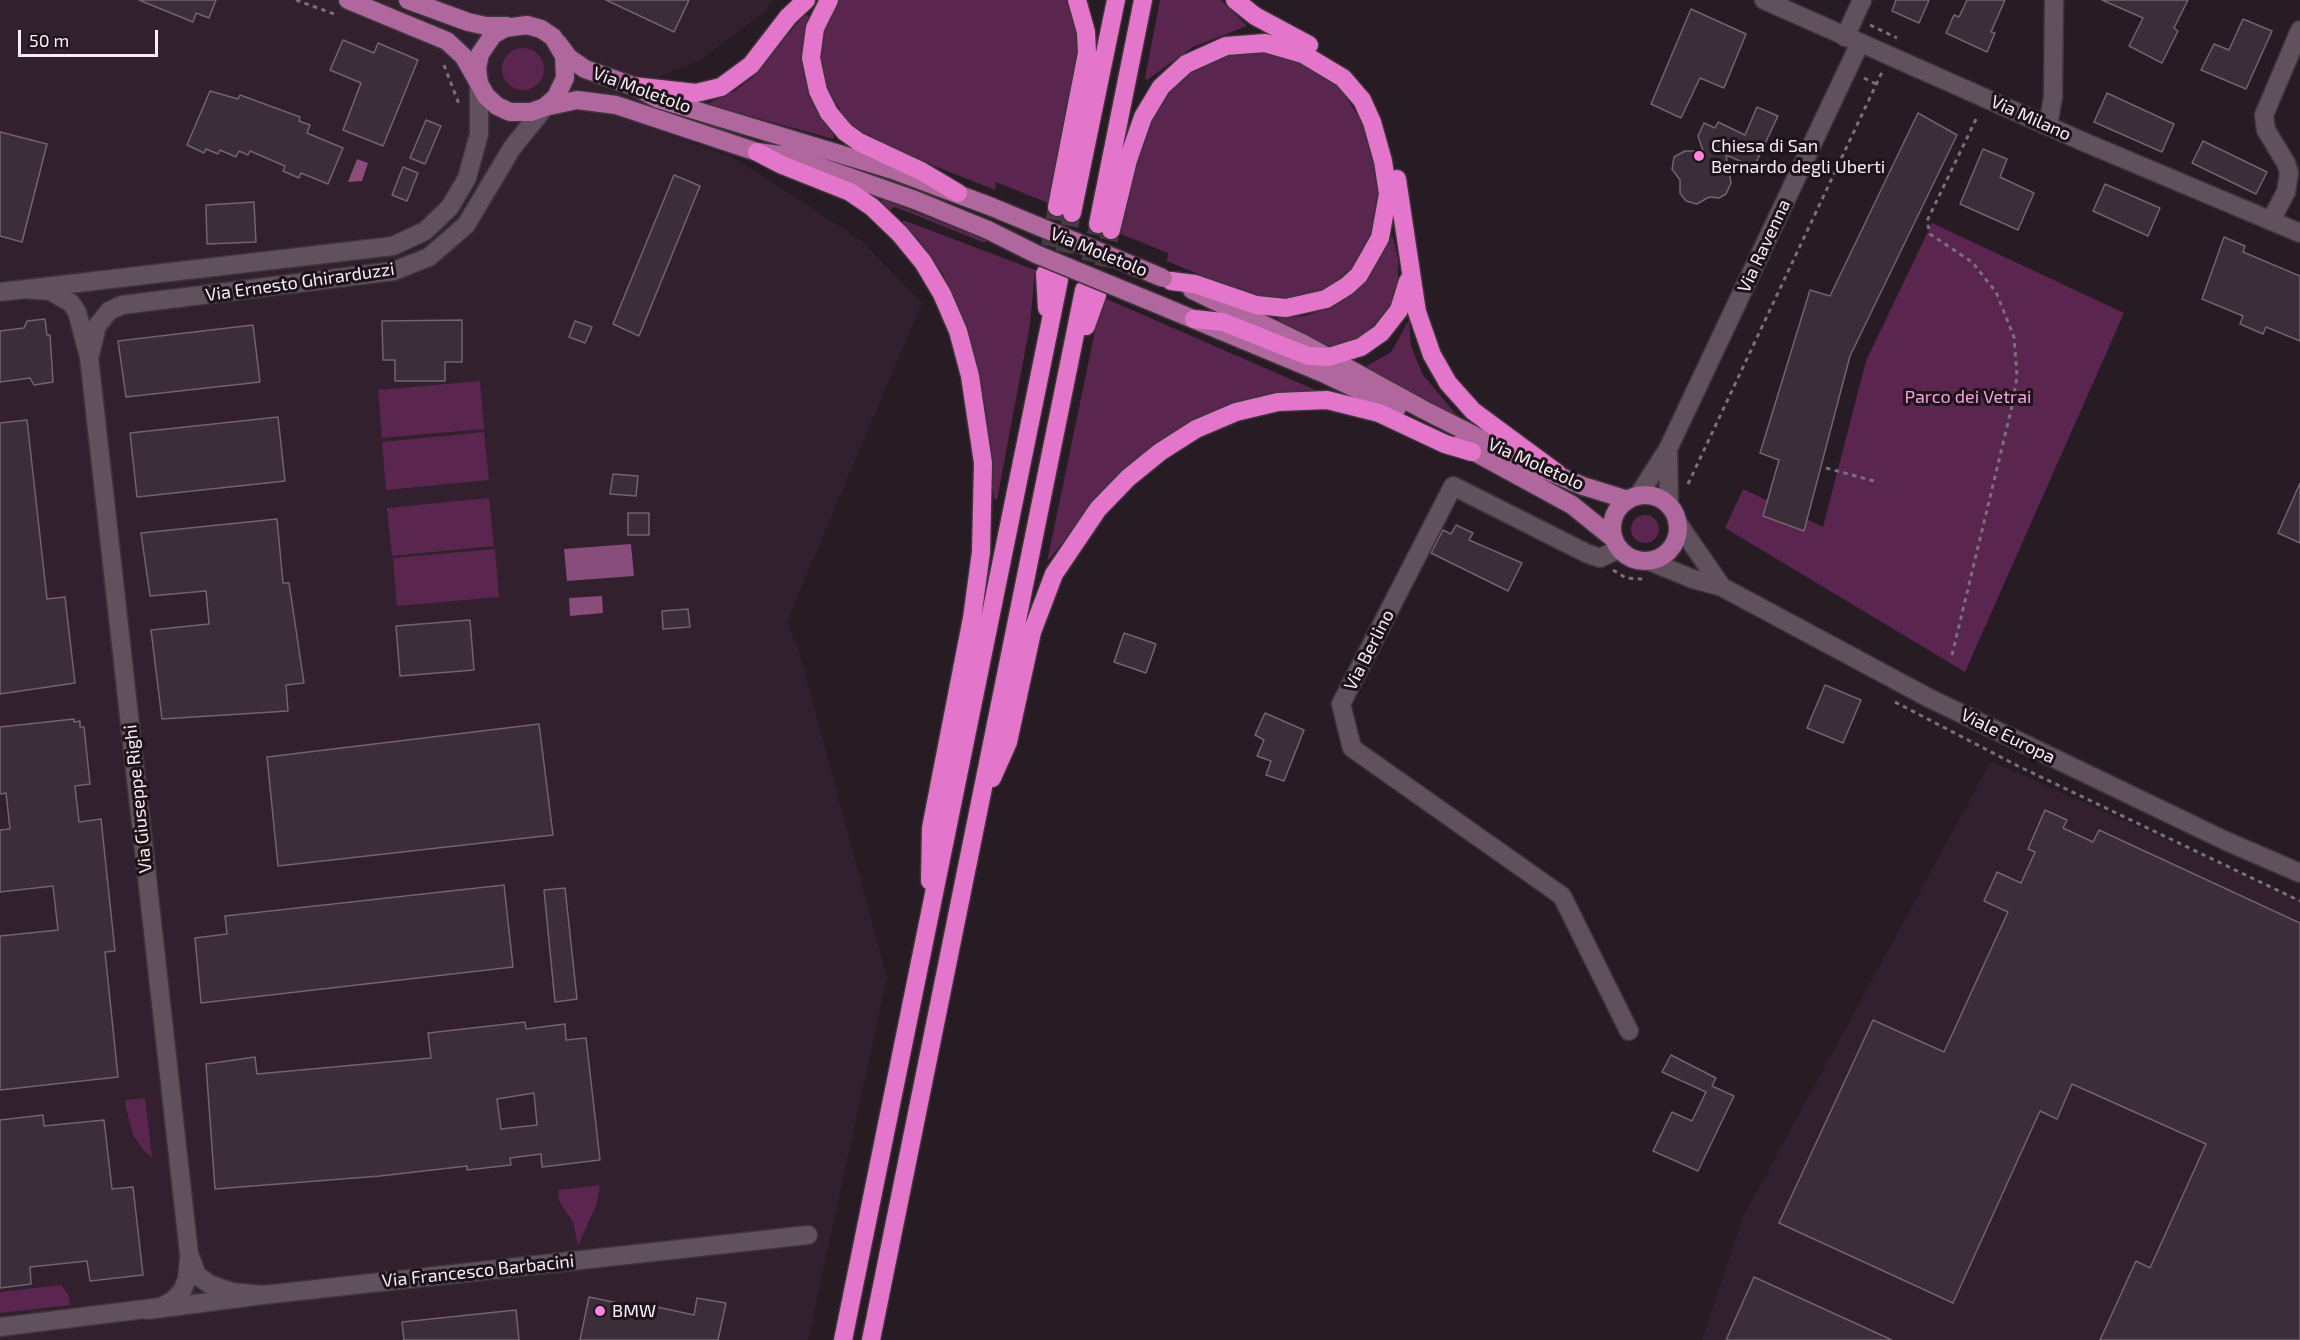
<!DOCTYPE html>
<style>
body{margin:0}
#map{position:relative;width:2300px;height:1340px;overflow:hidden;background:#271b24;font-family:"Exo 2",sans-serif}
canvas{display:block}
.scale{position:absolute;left:18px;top:30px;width:140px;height:27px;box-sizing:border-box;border:3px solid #f8eff5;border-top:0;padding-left:8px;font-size:18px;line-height:21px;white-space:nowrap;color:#f8eff5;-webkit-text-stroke:4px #1e121b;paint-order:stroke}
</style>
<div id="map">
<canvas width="2300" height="1340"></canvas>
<div class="scale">50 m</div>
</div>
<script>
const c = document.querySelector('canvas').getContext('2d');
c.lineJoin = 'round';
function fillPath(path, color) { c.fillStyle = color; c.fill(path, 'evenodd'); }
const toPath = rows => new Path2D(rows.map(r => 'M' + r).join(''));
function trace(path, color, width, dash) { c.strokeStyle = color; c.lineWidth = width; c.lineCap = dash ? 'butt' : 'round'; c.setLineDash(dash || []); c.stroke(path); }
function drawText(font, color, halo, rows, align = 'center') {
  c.font = font + ' "Exo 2",sans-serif'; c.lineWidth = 6; c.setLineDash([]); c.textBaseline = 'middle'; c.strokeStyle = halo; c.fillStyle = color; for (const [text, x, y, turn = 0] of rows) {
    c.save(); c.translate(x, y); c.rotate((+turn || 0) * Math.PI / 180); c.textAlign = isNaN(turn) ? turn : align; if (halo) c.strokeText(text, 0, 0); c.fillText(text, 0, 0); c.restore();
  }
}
fillPath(toPath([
 [0,0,773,0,766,11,702,59,654,79,648,127,733,157,862,241,922,303,787,621,800,655,887,978,808,1340,0,1340],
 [1991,761,2300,899,2300,1340,1702,1340,1743,1217]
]), '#32202e');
fillPath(toPath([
 [839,0,1067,0,1076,29,1077,50,1048,203,996,182,995,190,879,144,850,125,827,89,820,58,824,31],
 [1160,0,1221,0,1247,26,1193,47,1147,80,1145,78],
 [805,14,809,16,803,46,804,77,814,106,834,136,833,139,707,104,735,91,753,77],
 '502 69a21 21 0 1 1 42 0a21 21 0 1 1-42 0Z',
 [1266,52,1307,65,1341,89,1362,122,1377,178,1378,201,1371,237,1356,264,1332,285,1314,294,1289,299,1254,296,1238,291,1167,261,1168,253,1121,234,1136,158,1151,118,1169,90,1191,71,1225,55],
 [882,199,986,240,985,243,898,208,893,207,890,210,881,202],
 [903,220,1035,270,1030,325,997,500,994,498,986,410,968,329,943,274,918,239,903,224],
 [1932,223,2124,313,1965,672,1725,528,1743,489,1823,527,1866,361],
 [1393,237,1398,259,1398,288,1392,304,1367,332,1355,340,1330,347,1277,321,1279,318,1305,316,1325,309,1353,293,1370,277,1390,238],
 [1102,297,1320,392,1292,392,1246,400,1209,414,1172,433,1149,449,1113,479,1047,562],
 [1409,320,1411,346,1423,375,1460,419,1365,367,1391,352],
 [480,381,484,429,382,438,378,390],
 [484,432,489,480,386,490,382,442],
 [489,498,494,546,392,556,387,508],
 '1631 529a14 14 0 1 1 28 0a14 14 0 1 1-28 0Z',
 [495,549,499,597,397,606,393,558],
 [145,1098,152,1157,145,1152,133,1135,126,1108,125,1100],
 [600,1185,597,1203,578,1246,573,1222,559,1201,558,1190],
 [61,1285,68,1294,70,1305,0,1313,0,1292]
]), '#5a254f');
fillPath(toPath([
 [357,159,368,163,362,181,348,182],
 [631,544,634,576,567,581,564,549],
 [602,596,603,613,570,616,569,598]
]), '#884d7a');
const building = toPath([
 [139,0,216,0,209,18,196,13,193,22,139,0],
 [606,0,689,0,674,32,606,0],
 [1896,0,1929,0,1919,23,1892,11,1896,0],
 [1967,0,2005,0,1991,32,1995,33,1987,52,1946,33,1954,15,1959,17,1967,0],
 [2102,0,2188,0,2174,28,2178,31,2162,63,2129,46,2143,18,2102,0],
 [1691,9,1746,34,1724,88,1700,78,1681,118,1651,104,1691,9],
 [2243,19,2272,31,2246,89,2201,70,2214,44,2229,50,2243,19],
 [343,40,374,53,378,43,418,60,383,146,343,130,361,83,330,70,343,40],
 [210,91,238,99,240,95,300,117,299,121,310,125,307,133,343,148,328,184,301,173,299,178,283,171,285,166,250,151,248,155,239,151,236,157,220,150,218,154,206,149,204,153,187,145,210,91],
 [2107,93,2174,124,2162,152,2094,122,2107,93],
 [1757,107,1778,116,1754,167,1726,155,1731,183,1726,194,1719,198,1709,197,1697,204,1686,201,1680,193,1680,180,1672,169,1674,157,1685,151,1703,151,1698,136,1704,123,1715,128,1718,122,1745,135,1757,107],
 [1918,113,1957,135,1850,356,1804,531,1763,516,1779,460,1760,453,1810,290,1830,296,1918,113],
 [426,120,441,126,425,164,410,158,426,120],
 [0,132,47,144,22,242,0,236,0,132],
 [2203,141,2267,172,2256,194,2192,163,2203,141],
 [1983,149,2007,159,2000,177,2034,193,2018,230,1960,204,1983,149],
 [403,167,418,173,407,201,392,195,403,167],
 [674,175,700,186,639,336,613,324,674,175],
 [2105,184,2160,208,2148,236,2093,211,2105,184],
 [254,202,256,242,207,244,206,205,254,202],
 [2224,237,2245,246,2243,252,2300,276,2300,341,2266,327,2263,334,2240,324,2243,316,2202,299,2224,237],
 [45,319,47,335,50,335,53,382,34,385,30,378,0,382,0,331,24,328,27,321,45,319],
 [462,320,462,362,445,362,445,381,395,381,395,360,383,360,382,321,462,320],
 [575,321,592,327,585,343,569,337,575,321],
 [253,325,260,382,126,397,118,341,253,325],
 [278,417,285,481,137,497,130,433,278,417],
 [27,420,47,599,65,597,75,683,0,694,0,423,27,420],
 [613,474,638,476,636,496,610,494,613,474],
 [2300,483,2300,543,2278,533,2300,483],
 [628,513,649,513,649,535,628,535,628,513],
 [277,519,283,583,289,583,304,683,286,685,288,711,162,719,151,630,209,624,206,591,150,596,141,533,277,519],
 [1456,525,1473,533,1469,540,1522,563,1508,591,1431,553,1443,530,1451,534,1456,525],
 [688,609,690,627,663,629,662,611,688,609],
 [470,620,474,670,400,676,396,626,470,620],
 [1124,633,1156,644,1146,673,1114,662,1124,633],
 [1825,685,1861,700,1843,743,1807,728,1825,685],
 [1265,713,1304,730,1284,781,1266,775,1271,761,1257,756,1264,740,1255,735,1265,713],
 [74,719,74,722,80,721,80,727,84,727,90,784,75,786,79,822,101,819,115,951,105,952,118,1077,0,1090,0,936,58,930,53,886,0,892,0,830,10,829,6,793,0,794,0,727,74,719],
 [539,724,553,835,278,866,267,757,539,724],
 [2045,810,2067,820,2063,828,2093,842,2099,830,2300,923,2300,1340,2100,1340,2136,1261,2150,1268,2206,1144,2072,1084,2057,1119,2040,1111,1953,1303,1779,1223,1873,1020,1944,1052,2008,912,1984,901,1997,872,2021,883,2035,852,2028,849,2045,810],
 [504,885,513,967,201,1003,195,938,227,934,225,916,504,885],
 [565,888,577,999,555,1002,544,890,565,888],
 [525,1022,526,1029,565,1024,566,1040,586,1038,600,1160,542,1167,541,1154,510,1158,511,1165,467,1170,467,1166,380,1176,215,1189,206,1064,255,1057,257,1074,431,1058,428,1033,525,1022],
 [534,1093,537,1125,501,1129,497,1099,534,1093],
 [1671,1055,1716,1078,1712,1086,1734,1096,1698,1171,1653,1151,1672,1112,1692,1121,1706,1092,1662,1072,1671,1055],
 [43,1115,44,1126,104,1120,112,1189,133,1187,143,1275,90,1281,87,1261,30,1267,31,1284,0,1288,0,1120,43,1115],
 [1754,1277,1892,1340,1726,1340,1754,1277],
 [589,1297,656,1311,657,1307,694,1315,697,1298,726,1303,718,1340,580,1340,589,1297],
 [516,1310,519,1340,404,1340,402,1322,516,1310]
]);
fillPath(building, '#3c2e38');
trace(building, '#72636e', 1.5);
trace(toPath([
 [1045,273,1057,207],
 [1059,279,1072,213],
 [1085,288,1098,224],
 [1097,293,1111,230]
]), '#463b43', 18, [18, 9]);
const street = toPath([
 [1764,0,2084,142,2300,233],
 [1845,37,1862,0],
 [2048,126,2053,97,2054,0],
 [2271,220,2286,192,2289,173,2286,163,2266,130,2264,115,2300,30],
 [25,289,50,291,71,303,77,312,89,357,189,1254,197,1275,209,1284,232,1292,263,1295],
 [0,292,393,246,425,231,450,207,467,178,479,134,479,83],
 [90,355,97,326,109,311,122,305,394,271,429,257,466,225,512,148,545,107],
 [1668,449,1669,506],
 [1638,496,1668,449,1860,43],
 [1619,549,1600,558,1586,553,1453,486,1341,704,1352,748,1562,896,1629,1031],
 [148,1310,263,1295,808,1235],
 [0,1327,161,1307,172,1301,182,1291,187,1279,189,1258]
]);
const secondary = toPath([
 [1677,522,1722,587],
 [1649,561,1693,579,1722,587,1929,698,2226,841,2300,873]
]);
const primary = toPath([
 [348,0,447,41,464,57,486,96,497,106,510,112,531,112,545,107,556,97,565,78,564,56,553,37,541,29,527,25,505,28,493,35,480,54,477,68,479,83],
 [408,0,468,22,486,26,507,26],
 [558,43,569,58,585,69,636,87,658,99,896,171,992,207],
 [545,107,577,100,616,105,757,152,789,156,915,200,988,230],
 [1192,290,1300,342,1424,410,1531,464,1583,486,1628,500],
 [1157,304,1325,374,1397,408],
 [1460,444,1572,505,1614,539],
 '1612 528a33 33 0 1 1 66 0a33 33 0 1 1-66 0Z'
]);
const highway = toPath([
 [829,0,815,28,811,58,818,91,829,113,845,132,859,142,921,171,958,193],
 [1235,0,1255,16,1309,45],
 [633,86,696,93,721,87,751,65,788,17,806,0],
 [757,152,782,165,850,192,872,207,900,234,923,262,942,294,958,331,970,376,983,463,981,552,972,618,931,828,930,881],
 [1397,179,1417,312,1432,355,1448,383,1473,411,1557,473],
 [1057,207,1087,53,1086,32,1077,0],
 [1072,213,1116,0],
 [1098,224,1143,0],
 [1111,230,1128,160,1143,117,1161,87,1186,64,1226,46,1265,43,1303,54,1343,78,1362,100,1372,122,1383,161,1388,194,1380,238,1359,275,1347,286,1326,299,1286,308,1256,305,1195,284,1171,281],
 [1045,274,1047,308],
 [1194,319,1223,322,1308,356,1329,357,1361,347,1381,333,1399,310,1408,281],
 [1086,326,1097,295],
 [992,778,1008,742,1032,632,1054,574,1098,509,1128,478,1160,452,1196,429,1236,412,1278,402,1327,400,1379,413,1445,444,1472,452],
 [843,1340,1059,280],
 [871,1340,1084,290]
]);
trace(street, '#3e353b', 21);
trace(secondary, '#3e353b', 21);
trace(primary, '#3e353b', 21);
trace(highway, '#3e353b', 21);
trace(toPath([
 [296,0,337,15],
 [1870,25,1897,38],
 [444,65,459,104],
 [1864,78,1876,84],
 [1826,468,1874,481],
 [1688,484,1882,72],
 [1613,570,1626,578,1643,579],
 [1952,655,2013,402,2017,376,2014,337,1996,292,1972,262,1930,234,1927,221,1978,115],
 [1895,702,2018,766,2300,901]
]), '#7a7077', 3, [4.5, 4.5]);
trace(street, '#60515c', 18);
trace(secondary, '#60515c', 18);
trace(primary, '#af679e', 18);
trace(highway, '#e376ca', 18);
const primaryBridge = toPath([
 [992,207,1163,278],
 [988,230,1036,254,1157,304]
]);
trace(primaryBridge, '#3e353b', 21, []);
trace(primaryBridge, '#af679e', 18);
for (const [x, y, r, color] of [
 [1699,156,6,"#fd86e1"],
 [600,1311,6,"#fd86e1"]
]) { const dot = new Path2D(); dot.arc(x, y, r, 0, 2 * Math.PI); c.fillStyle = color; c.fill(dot); trace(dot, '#1e121b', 2); }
drawText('18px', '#f8eff5', '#1e121b', [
 ["Via Moletolo",642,90,20],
 ["Via Milano",2031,118,24],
 ["Via Ravenna",1764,246,-65],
 ["Via Moletolo",1099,252,22],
 ["Via Ernesto Ghirarduzzi",300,282,-8],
 ["Via Moletolo",1536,464,24],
 ["Via Berlino",1369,650,-63],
 ["Viale Europa",2008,736,26],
 ["Via Giuseppe Righi",138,799,-96],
 ["Via Francesco Barbacini",478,1271,-6]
]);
drawText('18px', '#f8eff5', '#1e121b', [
 ["Chiesa di San",1711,146],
 ["Bernardo degli Uberti",1711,167],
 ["BMW",612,1311]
], 'left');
drawText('18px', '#f8a1e2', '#1e121b', [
 ["Parco dei Vetrai",1968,397]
]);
</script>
